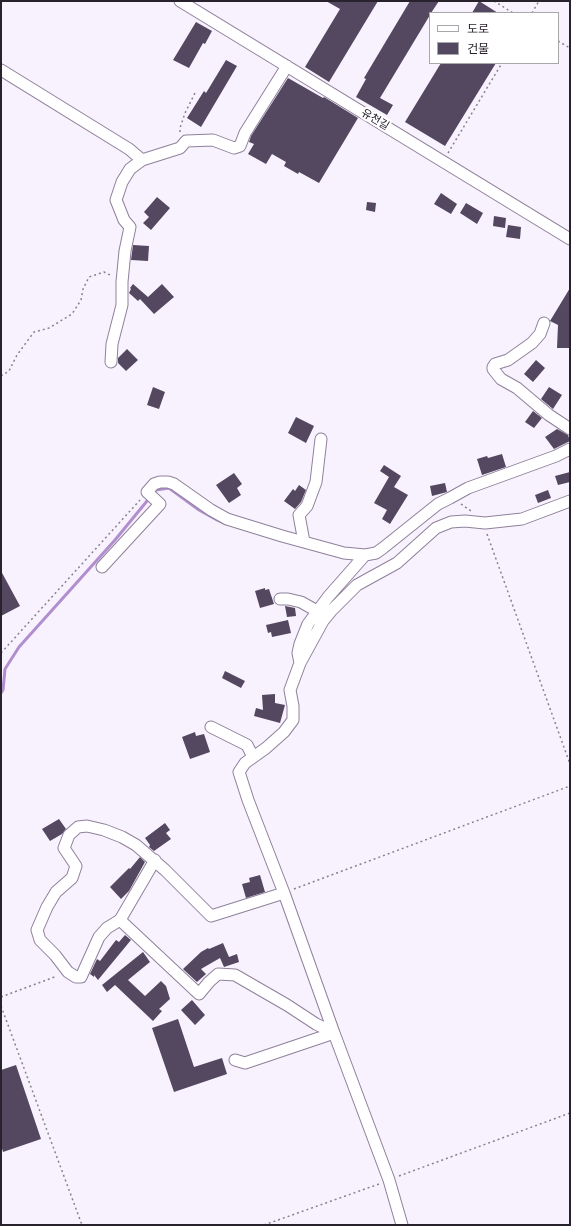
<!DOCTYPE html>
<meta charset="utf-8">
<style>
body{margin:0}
#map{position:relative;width:571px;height:1226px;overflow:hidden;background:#f8f2fe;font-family:Signika,"Noto Sans KR",sans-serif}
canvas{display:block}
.frame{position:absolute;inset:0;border:2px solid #28222d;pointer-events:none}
.legend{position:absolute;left:429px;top:12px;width:130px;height:52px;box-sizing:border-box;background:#fff;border:1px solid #a9a7ab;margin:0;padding:5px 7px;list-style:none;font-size:12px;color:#28222d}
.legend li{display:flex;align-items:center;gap:8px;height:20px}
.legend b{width:20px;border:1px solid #a9a7ab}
</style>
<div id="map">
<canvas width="571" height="1226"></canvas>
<div class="frame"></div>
<ul class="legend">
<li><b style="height:5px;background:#fff"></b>도로</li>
<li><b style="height:11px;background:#544760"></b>건물</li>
</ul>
</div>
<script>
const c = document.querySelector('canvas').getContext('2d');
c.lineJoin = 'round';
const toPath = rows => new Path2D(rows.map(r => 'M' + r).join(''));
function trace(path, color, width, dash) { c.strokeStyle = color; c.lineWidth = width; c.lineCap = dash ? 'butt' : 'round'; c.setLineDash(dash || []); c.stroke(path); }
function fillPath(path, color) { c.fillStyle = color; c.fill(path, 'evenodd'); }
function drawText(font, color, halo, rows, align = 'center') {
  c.font = font + ' Signika,"Noto Sans KR",sans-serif'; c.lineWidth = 4; c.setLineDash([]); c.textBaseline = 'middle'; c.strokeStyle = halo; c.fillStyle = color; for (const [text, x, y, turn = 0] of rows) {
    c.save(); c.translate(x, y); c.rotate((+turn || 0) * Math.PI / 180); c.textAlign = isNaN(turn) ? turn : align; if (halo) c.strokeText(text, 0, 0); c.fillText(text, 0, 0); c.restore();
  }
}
trace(toPath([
 [156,490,169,488,199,510,217,520,226,524],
 [1,693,3,690,5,669,19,647,115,540,147,501]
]), '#b18ecd', 3);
fillPath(toPath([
 [326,1,378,1,329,82,305,67,340,9],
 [410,1,439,1,431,13,430,13,430,15,380,98,393,105,387,115,356,97,366,79,364,78],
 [479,1,498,13,472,13],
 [196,22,212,31,205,44,203,43,189,68,173,60],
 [226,60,237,66,201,127,187,118,204,91,206,93],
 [441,63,496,63,445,146,405,122],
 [288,78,323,98,324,97,358,118,319,183,299,172,298,174,284,166,286,162,272,154,266,164,248,154,254,144,249,142,251,136],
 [441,193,457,204,451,214,434,204],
 [157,197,170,208,151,230,143,223,149,217,144,212],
 [367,202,376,203,375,212,366,210],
 [466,203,483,213,477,224,460,213],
 [494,216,506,218,505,228,493,226],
 [508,225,521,227,520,239,506,237],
 [133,245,149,246,148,261,131,260],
 [133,284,148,297,162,284,174,297,154,314,140,299,138,301,129,293,131,289,130,288],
 [570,288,570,348,557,348,558,325,550,321],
 [127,349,138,360,126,371,118,363,118,358],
 [536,360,545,368,533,382,524,374],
 [153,387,165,392,159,409,147,405],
 [549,387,562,395,553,409,541,399],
 [533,411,542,418,534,428,525,422],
 [296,417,314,426,306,443,288,433],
 [557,429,568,435,570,441,554,449,545,437],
 [502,454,506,467,482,475,477,459,487,456,488,458],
 [384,465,401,476,394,487,408,495,390,524,382,519,387,510,374,503,389,477,380,471],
 [570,472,570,482,558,485,555,476],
 [234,473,242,484,237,488,241,495,229,503,216,485],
 [445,483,447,492,432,496,430,486],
 [299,485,306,490,301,502,295,509,284,501,293,489,295,491],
 [548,490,551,498,538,503,535,495],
 [1,571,20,606,1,616],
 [265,588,265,590,269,589,274,604,260,608,255,591],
 [285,606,295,608,296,616,287,617],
 [288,620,291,633,272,637,271,632,268,633,266,625],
 [225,671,245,681,241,688,222,678],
 [275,694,275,703,285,705,280,723,254,716,256,708,263,710,262,695],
 [195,732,196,736,204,734,210,752,190,759,182,737],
 [59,819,66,829,62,834,50,841,42,829],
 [165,823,170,830,166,833,171,839,154,851,149,847,150,845,145,838],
 [140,857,145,862,129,891,121,899,110,887,129,868,130,869],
 [260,875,265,892,246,898,242,884,250,882,249,878],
 [125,935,131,940,98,980,94,975,94,977,90,974,97,959,100,961,116,940,119,942],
 [223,943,229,957,237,954,239,962,224,967,220,958,201,969,206,974,197,982,183,969,201,952,208,948,209,949],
 [143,952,150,962,128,980,145,996,161,981,166,986,170,999,159,1009,162,1011,153,1021,115,985,107,992,102,985],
 [192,1000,205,1015,195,1025,181,1010],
 [178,1019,194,1067,222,1058,227,1074,174,1092,152,1028],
 [16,1065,41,1139,3,1152,1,1145,1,1070]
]), '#544760');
const minor = toPath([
 [180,1,570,239],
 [1,70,129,149,142,160,180,148,186,141,213,140,234,148,240,146,245,133,287,66],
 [544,323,540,334,532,343,508,360,495,364,493,367,493,369,501,379,517,388,549,415,570,429],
 [111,362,112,344,122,305,122,282,125,251,130,227,124,220,116,200,122,182,130,169,142,160],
 [304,542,299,515,307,506,316,482,321,439],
 [102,567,160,504,147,492,154,484,160,482,168,482,174,484,211,510,227,519,282,536,344,553,365,555,376,553,383,548,438,504,450,498,468,488,556,456,570,449],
 [280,599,288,599,301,602,317,611],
 [300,663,298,653,300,644,308,624,328,597,365,555],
 [211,727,247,745,253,757],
 [284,893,211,916,165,870,136,845,122,837,104,830,87,826,78,827,69,835,64,848,76,866,72,878,56,892,47,907,37,930,40,940,55,955,68,972,76,977,81,977,99,937,107,928,120,920,199,994,209,982,218,974,235,975,287,1005,316,1024,334,1033,284,893,248,800,239,772,245,763,266,748,284,732,293,720,293,706,290,690,300,663,323,621,332,610,357,585,397,563,436,528,451,522,465,521,485,523,522,519,570,501],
 [120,920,155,860],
 [235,1060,245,1063,334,1033,389,1180,402,1225]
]);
trace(minor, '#8f809b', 13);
trace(toPath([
 [494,1,513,13],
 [532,13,539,1],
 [558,41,570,48],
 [180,132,180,128,185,113,196,91],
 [448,153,502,63],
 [1,376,9,371,17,355,34,332,49,328,72,314,81,300,83,289,89,277,104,272,112,276],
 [461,504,471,511],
 [487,534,570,764],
 [1,653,140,500],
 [294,889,570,786],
 [1,997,57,976],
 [1,1006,82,1225],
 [399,1176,570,1113],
 [264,1225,379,1184]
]), '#88828d', 1.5, [2, 3]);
trace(minor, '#fff', 11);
drawText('11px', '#28222d', '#fff', [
 ["유천길",375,120,31]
]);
</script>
